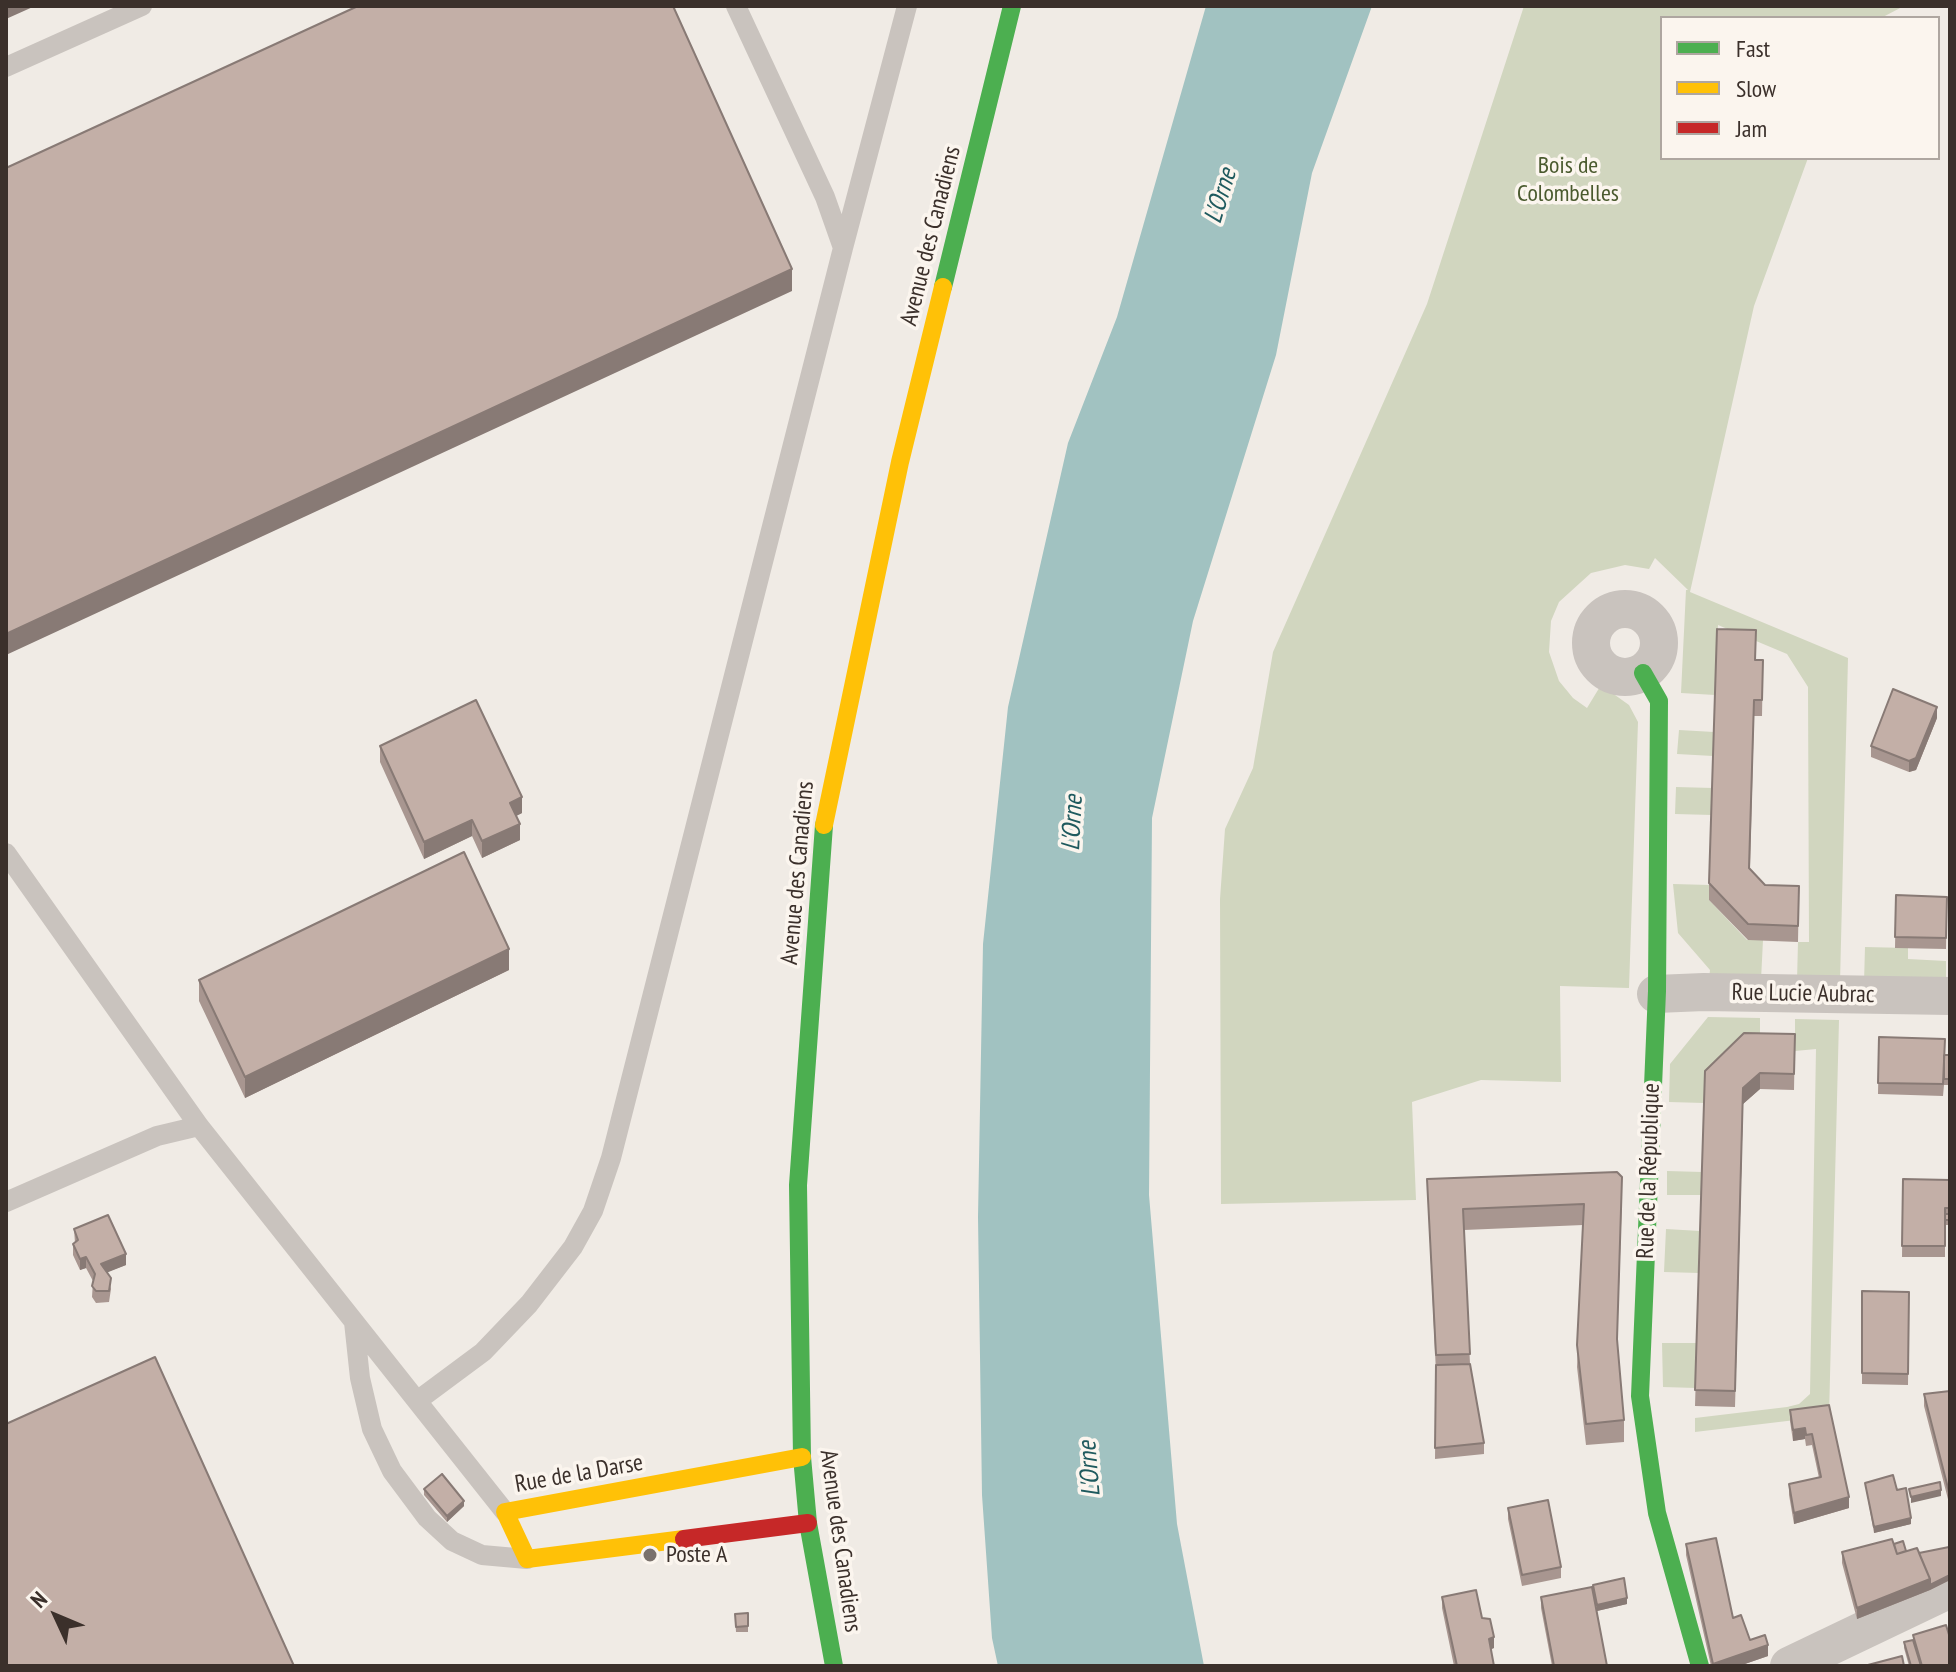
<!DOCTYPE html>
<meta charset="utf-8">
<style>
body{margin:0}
#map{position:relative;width:1956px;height:1672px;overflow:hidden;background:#f0ebe5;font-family:"PT Sans Narrow",sans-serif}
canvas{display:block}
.frame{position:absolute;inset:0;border:8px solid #3b302b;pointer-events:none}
.legend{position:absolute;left:1660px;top:16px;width:280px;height:144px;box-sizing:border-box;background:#fbf5ee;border:2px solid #aea6a0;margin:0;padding:10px 14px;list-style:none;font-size:24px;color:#3b302b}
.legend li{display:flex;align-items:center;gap:16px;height:40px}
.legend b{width:40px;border:2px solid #aea6a0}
.north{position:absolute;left:16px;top:1576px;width:80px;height:80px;-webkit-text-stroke:6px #fbf5ee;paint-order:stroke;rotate:314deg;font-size:22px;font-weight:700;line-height:32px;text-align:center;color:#3b302b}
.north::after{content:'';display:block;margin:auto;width:28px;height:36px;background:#3b302b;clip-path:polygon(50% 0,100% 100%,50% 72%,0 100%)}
</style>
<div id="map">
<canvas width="1956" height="1672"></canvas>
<div class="frame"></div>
<ul class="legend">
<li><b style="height:10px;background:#4caf50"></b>Fast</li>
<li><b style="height:10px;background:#ffc107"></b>Slow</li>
<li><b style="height:10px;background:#c62828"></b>Jam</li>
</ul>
<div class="north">N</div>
</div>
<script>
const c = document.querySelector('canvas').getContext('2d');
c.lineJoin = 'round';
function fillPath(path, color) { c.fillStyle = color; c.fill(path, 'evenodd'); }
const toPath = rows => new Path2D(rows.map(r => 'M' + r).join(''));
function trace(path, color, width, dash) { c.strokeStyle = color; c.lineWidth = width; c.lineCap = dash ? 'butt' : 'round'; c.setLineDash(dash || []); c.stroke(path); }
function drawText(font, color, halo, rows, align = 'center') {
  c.font = font + ' "PT Sans Narrow",sans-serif'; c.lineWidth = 7; c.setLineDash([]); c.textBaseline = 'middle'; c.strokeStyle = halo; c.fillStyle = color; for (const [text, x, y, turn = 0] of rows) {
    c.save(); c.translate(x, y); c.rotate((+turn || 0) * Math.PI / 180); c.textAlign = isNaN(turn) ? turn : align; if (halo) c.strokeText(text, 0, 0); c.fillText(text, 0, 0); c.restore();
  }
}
fillPath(toPath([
 [1524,6,1904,6,1881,18,1662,18,1662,158,1808,158,1754,306,1690,592,1848,658,1840,982,1797,981,1798,942,1809,942,1808,687,1787,654,1718,625,1715,695,1681,693,1686,590,1688,590,1655,558,1649,569,1625,565,1591,573,1559,602,1551,621,1549,652,1559,681,1573,698,1587,708,1601,685,1629,705,1638,722,1629,988,1560,986,1561,1082,1481,1080,1412,1102,1416,1200,1221,1204,1220,899,1225,829,1253,768,1273,652,1427,304],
 [1679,730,1714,732,1713,756,1677,754],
 [1676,787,1713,788,1712,815,1675,814],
 [1673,884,1710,885,1709,900,1747,940,1763,940,1761,980,1709,979,1710,970,1678,933],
 [1865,947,1908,948,1908,959,1946,961,1946,985,1864,983],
 [1708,1017,1760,1018,1760,1050,1704,1103,1669,1102,1670,1064],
 [1795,1019,1839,1020,1829,1416,1695,1432,1695,1418,1787,1407,1799,1404,1810,1394,1816,1049,1795,1051],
 [1667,1171,1702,1172,1701,1195,1667,1195],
 [1666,1229,1700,1231,1699,1273,1664,1272],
 [1662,1343,1697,1343,1696,1388,1663,1387]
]), '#d1d6bf');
fillPath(toPath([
 [1206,6,1372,6,1312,173,1276,355,1193,621,1152,818,1149,1195,1177,1524,1204,1666,998,1666,992,1638,982,1495,978,1217,983,944,1008,707,1068,443,1117,317]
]), '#a1c2c1');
trace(toPath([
 [6,67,142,6],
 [843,248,907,6],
 [6,853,199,1126,505,1512],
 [6,1202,157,1136,199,1126],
 [354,1322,360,1378,372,1429,392,1471,427,1518,452,1541,482,1555,527,1559],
 [417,1401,483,1352,529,1304,573,1247,593,1211,611,1158,843,248,825,197,736,6]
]), '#c9c3be', 20);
trace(toPath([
 '1591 643a34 34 0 1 1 68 0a34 34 0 1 1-68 0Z',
 [1656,994,1704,992,1950,996],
 [1789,1666,1950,1589]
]), '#c9c3be', 38);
trace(toPath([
 [943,287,1012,6],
 [1643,673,1659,701,1657,991,1640,1396,1657,1513,1700,1666],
 [824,825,798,1185,802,1457,808,1523,834,1666]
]), '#4caf50', 18);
trace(toPath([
 [824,825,900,462,943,287],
 [684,1539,527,1559,505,1512,802,1457]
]), '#ffc107', 18);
trace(toPath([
 [684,1539,808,1523]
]), '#c62828', 18);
fillPath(toPath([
 [1756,660,1763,660,1762,716,1754,716,1750,869,1765,885,1799,886,1798,942,1748,940,1709,900,1709,883],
 [1937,718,1916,770,1909,772,1871,757,1871,746],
 [380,746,522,813,516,816,520,840,482,858,472,836,424,859,380,762],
 [1896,895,1947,897,1946,949,1895,948],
 [509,970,245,1098,199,1001,199,980],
 [1795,1034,1794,1090,1760,1089,1743,1104,1735,1407,1695,1406,1705,1071],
 [1879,1037,1944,1055,1950,1055,1950,1085,1944,1085,1943,1096,1878,1094],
 [1427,1179,1622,1198,1617,1345,1624,1420,1624,1442,1586,1445,1577,1367,1583,1225,1464,1230,1470,1364,1484,1443,1484,1454,1435,1459,1436,1373],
 [1903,1179,1950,1180,1950,1225,1945,1225,1945,1221,1945,1257,1902,1257],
 [74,1229,126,1265,107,1272,111,1289,109,1302,96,1303,92,1297,93,1281,86,1268,80,1270,73,1255,73,1244,75,1243],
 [1862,1291,1909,1292,1908,1385,1862,1384],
 [1950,1391,1950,1507,1924,1406,1924,1394],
 [1829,1405,1849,1508,1794,1524,1789,1495,1789,1484,1819,1478,1812,1445,1806,1446,1805,1439,1793,1441,1790,1421,1790,1410],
 [1865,1483,1897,1490,1911,1524,1874,1533],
 [424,1489,464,1506,447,1522,424,1495],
 [1508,1508,1561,1567,1561,1578,1522,1586,1508,1519],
 [1686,1544,1733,1618,1750,1640,1768,1656,1739,1666,1711,1666,1686,1555],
 [1894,1544,1906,1551,1919,1553,1950,1548,1950,1580,1930,1590,1857,1619,1842,1563,1842,1552],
 [1442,1597,1482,1618,1494,1648,1491,1649,1494,1666,1454,1666,1442,1608],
 [1541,1597,1627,1604,1597,1611,1607,1666,1552,1666,1541,1608],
 [748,1613,748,1632,736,1632,735,1614],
 [1913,1635,1950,1666,1909,1666,1904,1648,1904,1642,1913,1640]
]), '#a89690');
fillPath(toPath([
 [6,6,35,6,6,19],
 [792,269,792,291,6,655,6,634],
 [1937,707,1937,718,1916,770,1909,772,1909,761],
 [522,797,522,813,510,819,510,803],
 [472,820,472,836,424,859,424,842],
 [520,824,520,840,482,858,482,841],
 [509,949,509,970,245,1098,245,1077],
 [1760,1073,1760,1089,1743,1104,1735,1407,1743,1088],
 [126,1254,126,1265,101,1275,101,1264],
 [86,1257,86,1268,80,1270,80,1259],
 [1805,1428,1805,1439,1793,1441,1793,1430],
 [1941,1490,1941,1496,1911,1503,1911,1497],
 [1849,1497,1849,1508,1794,1524,1794,1513],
 [464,1501,464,1506,447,1522,447,1516],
 [1911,1518,1911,1524,1874,1533,1874,1527],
 [1950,1575,1950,1580,1930,1590,1857,1619,1857,1608,1930,1579],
 [1627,1598,1627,1604,1597,1611,1597,1605],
 [1494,1637,1494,1648,1489,1650,1489,1639],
 [1768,1645,1768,1656,1739,1666,1713,1666,1713,1664]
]), '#887a75');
const building = toPath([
 [358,6,673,6,792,269,6,634,6,168,358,6],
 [1717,629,1756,630,1755,660,1763,660,1762,700,1754,700,1749,868,1765,885,1799,886,1798,926,1748,924,1709,883,1717,629],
 [1893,689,1937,707,1916,758,1909,761,1871,746,1893,689],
 [476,700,522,797,510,803,520,824,482,841,472,820,424,842,380,746,476,700],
 [464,852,509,949,245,1077,199,980,464,852],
 [1896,895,1947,897,1946,938,1895,937,1896,895],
 [1744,1033,1795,1034,1794,1074,1760,1073,1743,1088,1735,1391,1695,1390,1705,1071,1744,1033],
 [1879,1037,1945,1039,1943,1084,1878,1083,1879,1037],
 [1944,1055,1950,1055,1950,1079,1944,1079,1944,1055],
 [1617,1172,1622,1177,1617,1339,1624,1420,1586,1424,1577,1345,1584,1204,1463,1209,1470,1354,1436,1355,1427,1179,1617,1172],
 [1903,1179,1950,1180,1950,1208,1945,1208,1945,1246,1902,1246,1903,1179],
 [1945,1214,1950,1214,1950,1220,1945,1220,1945,1214],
 [108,1215,126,1254,101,1264,111,1278,109,1291,96,1291,92,1286,95,1274,86,1257,80,1259,73,1244,78,1240,74,1229,108,1215],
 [1862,1291,1909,1292,1908,1374,1862,1373,1862,1291],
 [155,1357,294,1666,6,1666,6,1424,155,1357],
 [1470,1364,1484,1443,1435,1448,1436,1365,1470,1364],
 [1950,1391,1950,1496,1924,1394,1950,1391],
 [1829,1405,1849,1497,1794,1513,1789,1484,1821,1477,1812,1434,1806,1435,1805,1428,1793,1430,1790,1410,1829,1405],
 [442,1474,464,1501,447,1516,424,1489,442,1474],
 [1893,1475,1897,1490,1906,1488,1911,1518,1874,1527,1865,1483,1893,1475],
 [1940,1482,1941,1490,1911,1497,1909,1489,1940,1482],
 [1548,1500,1561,1567,1522,1575,1508,1508,1548,1500],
 [1716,1538,1733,1618,1741,1615,1750,1640,1765,1635,1768,1645,1713,1664,1686,1544,1716,1538],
 [1892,1539,1897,1554,1917,1548,1930,1579,1857,1608,1842,1552,1892,1539],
 [1903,1541,1906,1551,1897,1554,1894,1544,1903,1541],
 [1949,1547,1950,1548,1950,1575,1930,1585,1930,1579,1919,1553,1949,1547],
 [1624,1578,1627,1598,1597,1605,1593,1585,1624,1578],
 [1592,1587,1607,1666,1554,1666,1541,1597,1592,1587],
 [1476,1590,1482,1618,1490,1619,1494,1637,1489,1639,1494,1666,1457,1666,1442,1597,1476,1590],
 [748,1613,748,1626,736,1627,735,1614,748,1613],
 [1946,1625,1950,1638,1950,1666,1922,1666,1913,1635,1946,1625],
 [1913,1640,1921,1666,1911,1666,1904,1642,1913,1640],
 [1902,1656,1904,1666,1864,1666,1902,1656]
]);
fillPath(building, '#c3afa7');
trace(building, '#887a75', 2);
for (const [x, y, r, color] of [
 [650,1555,8,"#7a716c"]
]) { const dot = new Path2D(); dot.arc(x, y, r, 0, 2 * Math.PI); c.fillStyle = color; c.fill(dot); trace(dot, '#fbf5ee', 3); }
drawText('24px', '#4a5a2e', '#fbf5ee', [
 ["Bois de",1568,166],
 ["Colombelles",1568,194]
]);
drawText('24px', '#3b302b', '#fbf5ee', [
 ["Avenue des Canadiens",931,236,-76],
 ["Avenue des Canadiens",798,873,-85],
 ["Rue Lucie Aubrac",1803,994,1],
 ["Rue de la République",1649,1171,-88],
 ["Rue de la Darse",579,1474,-10],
 ["Avenue des Canadiens",840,1541,82]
]);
drawText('24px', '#3b302b', '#fbf5ee', [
 ["Poste A",666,1555]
], 'left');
drawText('italic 26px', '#1f5a5e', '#fbf5ee', [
 ["L'Orne",1221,196,-73],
 ["L'Orne",1073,823,-87],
 ["L'Orne",1090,1469,-95]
]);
</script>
